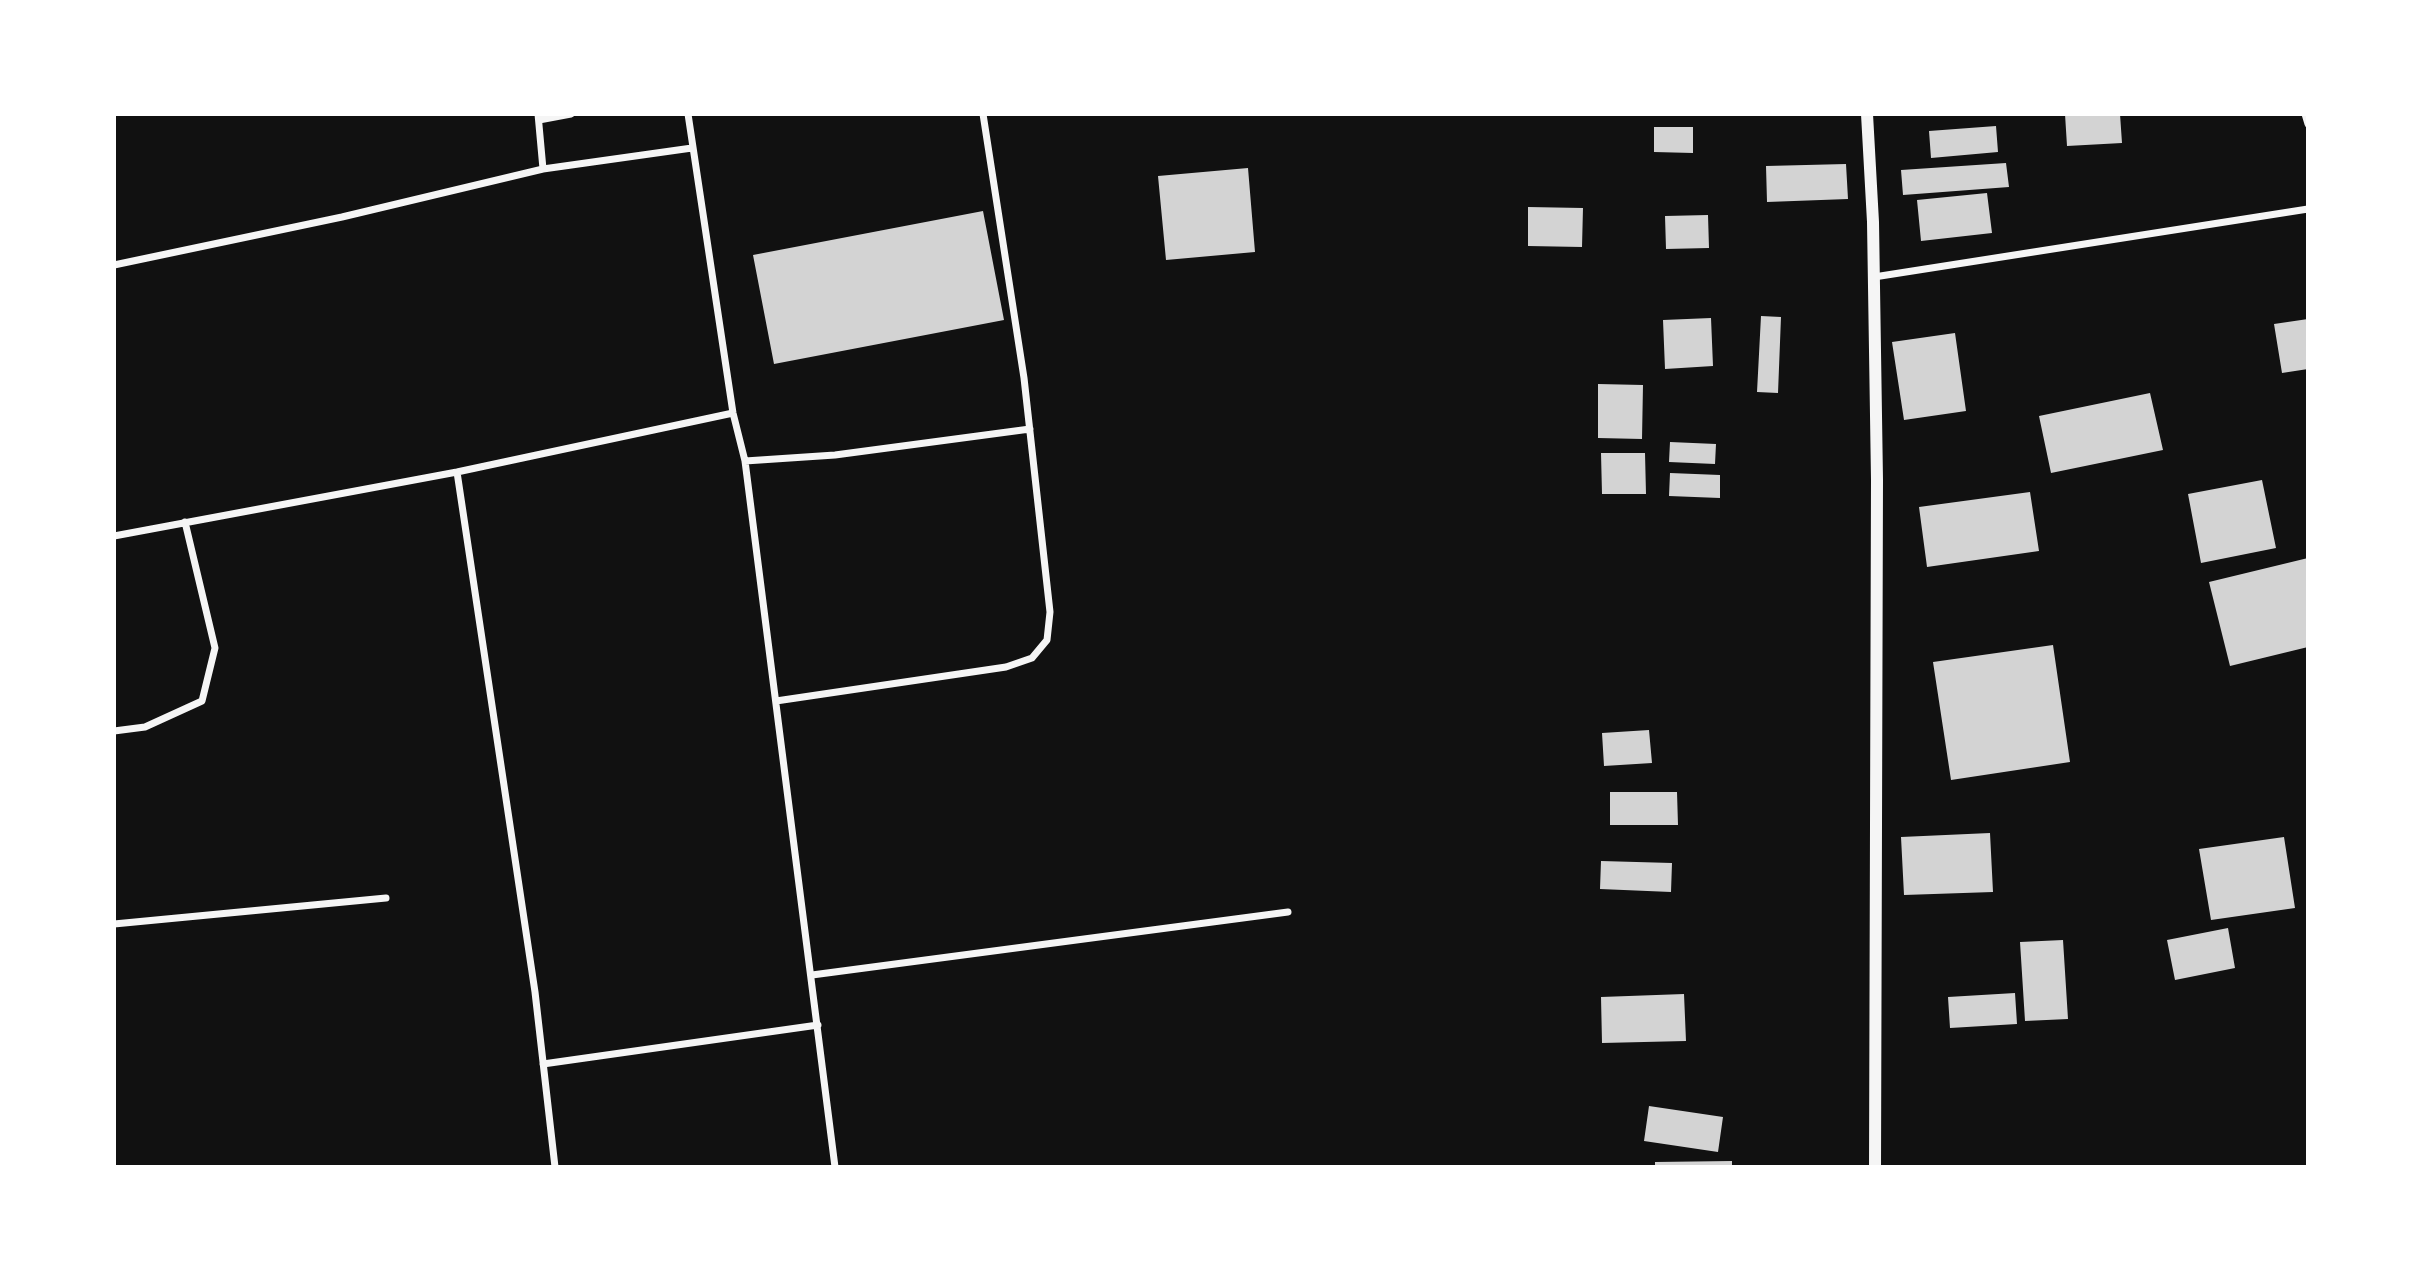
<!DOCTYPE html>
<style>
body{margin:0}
#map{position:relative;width:2422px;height:1281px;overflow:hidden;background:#111;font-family:"Times New Roman",serif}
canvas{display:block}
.frame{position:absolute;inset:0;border:116px solid #fff;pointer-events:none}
</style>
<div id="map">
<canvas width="2422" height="1281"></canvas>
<div class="frame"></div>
</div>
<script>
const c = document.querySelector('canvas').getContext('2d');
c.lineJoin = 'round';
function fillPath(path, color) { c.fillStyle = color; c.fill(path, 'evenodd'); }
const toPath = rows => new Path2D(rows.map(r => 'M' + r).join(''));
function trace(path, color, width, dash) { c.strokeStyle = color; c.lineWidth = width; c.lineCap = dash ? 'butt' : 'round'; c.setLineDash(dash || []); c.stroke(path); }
fillPath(toPath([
 [2065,114,2120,114,2122,143,2067,146],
 [1996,126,1998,152,1931,158,1929,131],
 [1654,127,1693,127,1693,153,1654,152],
 [2006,163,2009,187,1903,195,1901,170],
 [1846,164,1848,199,1767,202,1766,166],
 [1248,168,1255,252,1166,260,1158,176],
 [1987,193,1992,233,1921,241,1917,200],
 [1528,207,1583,208,1582,247,1528,246],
 [983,211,1004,320,774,364,753,255],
 [1708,215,1709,248,1666,249,1665,216],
 [1761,316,1781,317,1778,393,1757,392],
 [1711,318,1713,366,1665,369,1663,320],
 [2308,319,2308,369,2282,373,2274,324],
 [1955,333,1966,411,1904,420,1892,342],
 [1598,384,1643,385,1642,439,1598,438],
 [2150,393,2163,450,2051,473,2039,416],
 [1670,442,1716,444,1715,464,1669,462],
 [1601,453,1645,453,1646,494,1602,494],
 [1670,473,1720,475,1720,498,1669,496],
 [2262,480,2276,548,2201,563,2188,494],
 [2030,492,2039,551,1927,567,1919,507],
 [2308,558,2308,647,2230,666,2209,582],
 [2053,645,2070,762,1951,780,1933,662],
 [1649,730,1652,763,1604,766,1602,733],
 [1610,792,1677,792,1678,825,1610,825],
 [1990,833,1993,892,1904,895,1901,837],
 [2284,837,2295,908,2211,920,2199,849],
 [1601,861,1672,863,1671,892,1600,889],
 [2228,928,2235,968,2175,980,2167,940],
 [2063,940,2068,1019,2025,1021,2020,942],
 [2015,993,2017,1024,1950,1028,1948,997],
 [1684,994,1686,1041,1602,1043,1601,997],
 [1649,1106,1723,1117,1718,1152,1644,1141],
 [1732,1161,1732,1167,1655,1167,1655,1162]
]), '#d3d3d3');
trace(toPath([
 [538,114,543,169],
 [688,114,733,413,745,461,835,1167],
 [2305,114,2308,124],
 [539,120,571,114],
 [114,265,342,217,543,169,692,148],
 [1874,277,2308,209],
 [745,461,835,455,1030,429],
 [457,472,535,992,555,1167],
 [114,536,457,472,733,413],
 [776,701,1006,667,1032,658,1047,640,1050,612,1024,378,983,114],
 [114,731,145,727,202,701,215,648,185,522],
 [114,924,386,898],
 [812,975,1288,912],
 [543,1064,818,1025]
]), '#f5f5f5', 7);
trace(toPath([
 [1867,114,1873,222,1877,480,1875,1167]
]), '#f5f5f5', 12);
</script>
